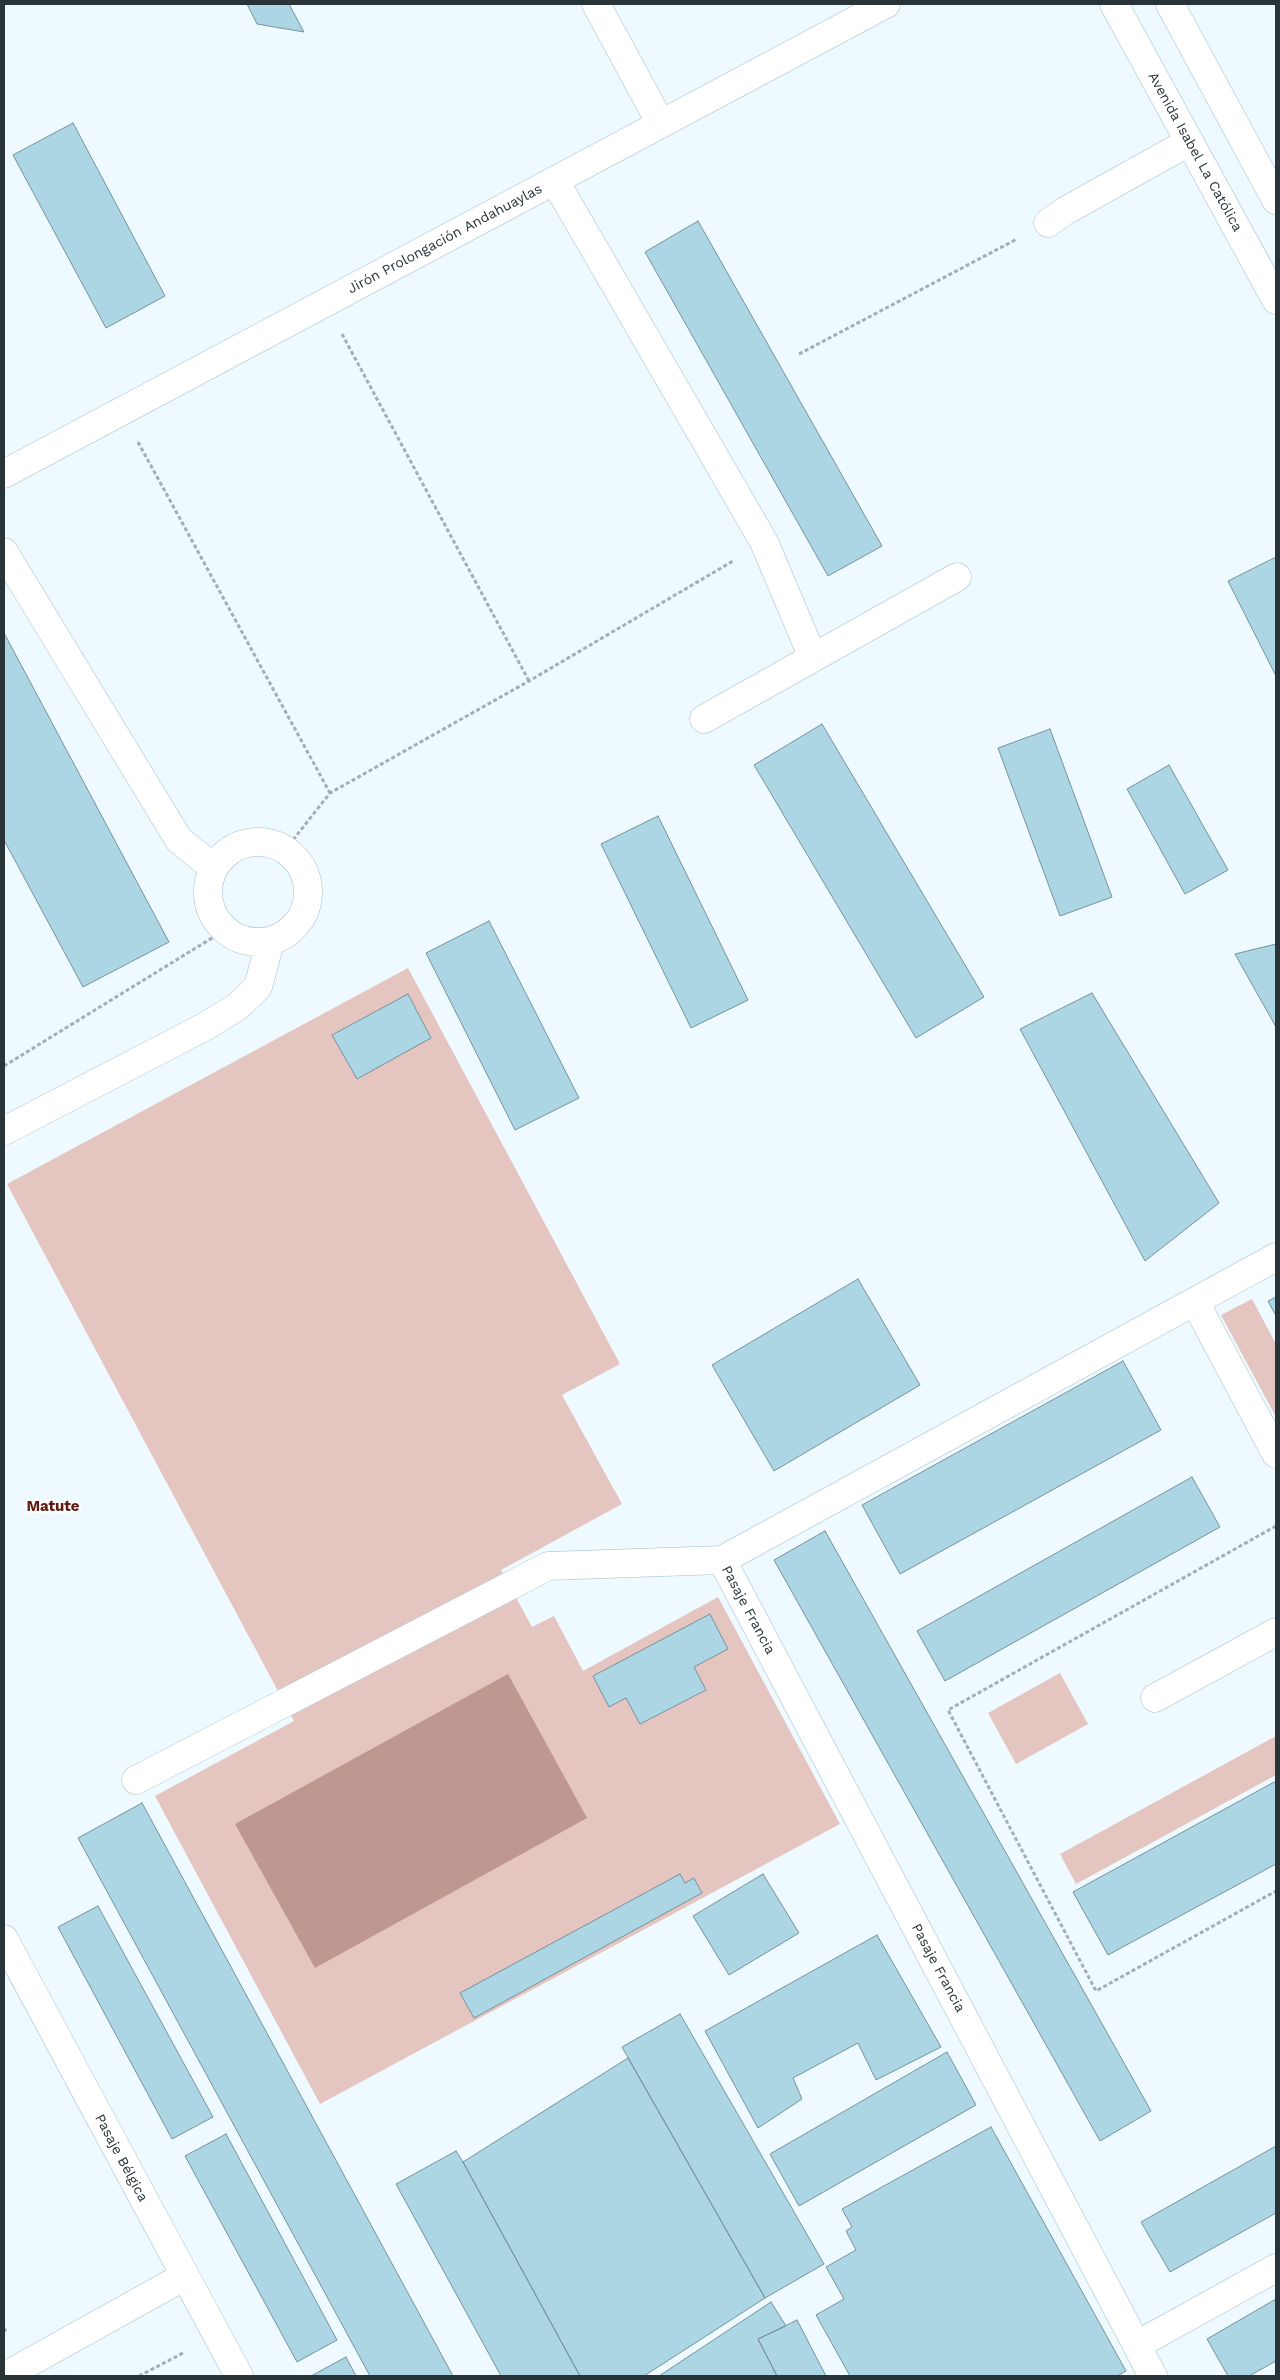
<!DOCTYPE html>
<meta charset="utf-8">
<style>
body{margin:0}
#map{position:relative;width:1280px;height:2380px;overflow:hidden;background:#eefaff;font-family:"Work Sans",sans-serif}
canvas{display:block}
.frame{position:absolute;inset:0;border:5px solid #283438;pointer-events:none}
</style>
<div id="map">
<canvas width="1280" height="2380"></canvas>
<div class="frame"></div>
</div>
<script>
const c = document.querySelector('canvas').getContext('2d');
c.lineJoin = 'round';
function fillPath(path, color) { c.fillStyle = color; c.fill(path, 'evenodd'); }
const toPath = rows => new Path2D(rows.map(r => 'M' + r).join(''));
function trace(path, color, width, dash) { c.strokeStyle = color; c.lineWidth = width; c.lineCap = dash ? 'butt' : 'round'; c.setLineDash(dash || []); c.stroke(path); }
function drawText(font, color, halo, rows, align = 'center') {
  c.font = font + ' "Work Sans",sans-serif'; c.lineWidth = 4; c.setLineDash([]); c.textBaseline = 'middle'; c.strokeStyle = halo; c.fillStyle = color; for (const [text, x, y, turn = 0] of rows) {
    c.save(); c.translate(x, y); c.rotate((+turn || 0) * Math.PI / 180); c.textAlign = isNaN(turn) ? turn : align; if (halo) c.strokeText(text, 0, 0); c.fillText(text, 0, 0); c.restore();
  }
}
fillPath(toPath([
 [408,968,620,1364,562,1395,622,1504,501,1570,532,1627,554,1616,583,1671,718,1597,840,1824,320,2104,155,1796,294,1721,7,1184],
 [1252,1299,1276,1344,1276,1417,1221,1315],
 [1060,1673,1088,1724,1016,1764,988,1713],
 [1276,1736,1276,1775,1076,1884,1060,1854]
]), '#e5c5bf');
fillPath(toPath([
 [508,1674,587,1818,315,1968,235,1824]
]), '#be9890');
const building = toPath([
 [247,4,289,4,304,32,257,24,247,4],
 [73,123,165,296,106,328,13,155,73,123],
 [698,221,882,546,828,576,645,252,698,221],
 [1276,557,1276,676,1228,581,1276,557],
 [4,633,169,942,83,987,4,840,4,633],
 [822,724,984,997,916,1038,754,765,822,724],
 [1050,729,1112,897,1060,916,998,748,1050,729],
 [1169,765,1228,870,1185,894,1127,789,1169,765],
 [658,816,748,1000,691,1028,601,844,658,816],
 [489,921,579,1098,515,1130,426,953,489,921],
 [1276,944,1276,1027,1235,954,1276,944],
 [1092,993,1219,1203,1145,1261,1020,1029,1092,993],
 [408,994,431,1038,357,1079,332,1035,408,994],
 [858,1279,920,1385,774,1471,712,1365,858,1279],
 [1276,1297,1276,1316,1268,1301,1276,1297],
 [1123,1361,1161,1430,900,1574,862,1505,1123,1361],
 [1192,1477,1220,1527,945,1681,917,1631,1192,1477],
 [825,1531,1151,2111,1100,2141,774,1560,825,1531],
 [710,1614,728,1649,694,1667,706,1690,640,1724,626,1698,609,1707,593,1676,710,1614],
 [1276,1781,1276,1864,1108,1955,1073,1892,1276,1781],
 [142,1803,453,2376,370,2376,78,1838,142,1803],
 [680,1874,685,1883,694,1878,702,1893,474,2018,460,1993,680,1874],
 [763,1874,799,1933,729,1975,693,1916,763,1874],
 [98,1906,213,2117,172,2139,58,1927,98,1906],
 [877,1935,941,2047,876,2080,858,2043,793,2078,802,2099,758,2128,705,2031,877,1935],
 [680,2014,824,2264,765,2298,622,2047,680,2014],
 [947,2052,976,2105,799,2206,770,2154,947,2052],
 [628,2058,765,2298,644,2376,580,2376,463,2162,628,2058],
 [991,2127,1126,2371,1117,2376,850,2376,816,2315,844,2299,826,2267,856,2250,846,2231,852,2227,842,2209,991,2127],
 [226,2134,337,2340,297,2362,185,2156,226,2134],
 [1276,2146,1276,2213,1170,2272,1141,2222,1276,2146],
 [456,2151,463,2162,580,2376,501,2376,396,2184,456,2151],
 [1276,2299,1276,2361,1249,2376,1228,2376,1207,2339,1276,2299],
 [771,2302,786,2326,758,2339,777,2376,659,2376,771,2302],
 [797,2320,826,2376,777,2376,758,2339,797,2320],
 [346,2357,356,2376,311,2376,346,2357]
]);
fillPath(building, '#add6e4');
trace(building, '#75929c', 1);
const minor = toPath([
 [596,4,661,124],
 [1114,4,1276,300],
 [1170,4,1276,200],
 [555,181,764,542,813,658],
 [1048,223,1065,211,1189,142],
 [4,474,886,4],
 [4,552,179,840,214,868],
 [704,719,957,577],
 '208 892a50 50 0 1 1 100 0a50 50 0 1 1-100 0Z',
 [4,1131,206,1026,237,1007,258,987,270,942],
 [1195,1302,1276,1454],
 [722,1560,1153,2376],
 [1155,1698,1276,1632],
 [136,1780,548,1566,722,1560,1276,1257],
 [4,1939,239,2376],
 [1137,2345,1276,2268],
 [5,2376,185,2276]
]);
trace(minor, '#a0bec8', 29);
trace(toPath([
 [342,334,529,681],
 [799,354,1017,239],
 [138,442,330,793],
 [285,850,330,793,529,681,733,561],
 [4,1066,225,930],
 [1276,1526,948,1710,1096,1991,1276,1891],
 [4,2328,7,2334],
 [139,2376,185,2352]
]), '#a3afb3', 3, [4, 2.5]);
trace(minor, '#fff', 28);
drawText('14px', '#283438', '#fff', [
 ["Avenida Isabel La Católica",1195,152,61],
 ["Jirón Prolongación Andahuaylas",445,239,-28],
 ["Pasaje Francia",748,1610,62],
 ["Pasaje Francia",938,1968,62],
 ["Pasaje Bélgica",121,2158,62]
]);
drawText('bold 15px', '#5f1b12', '#fff', [
 ["Matute",53,1507]
]);
</script>
